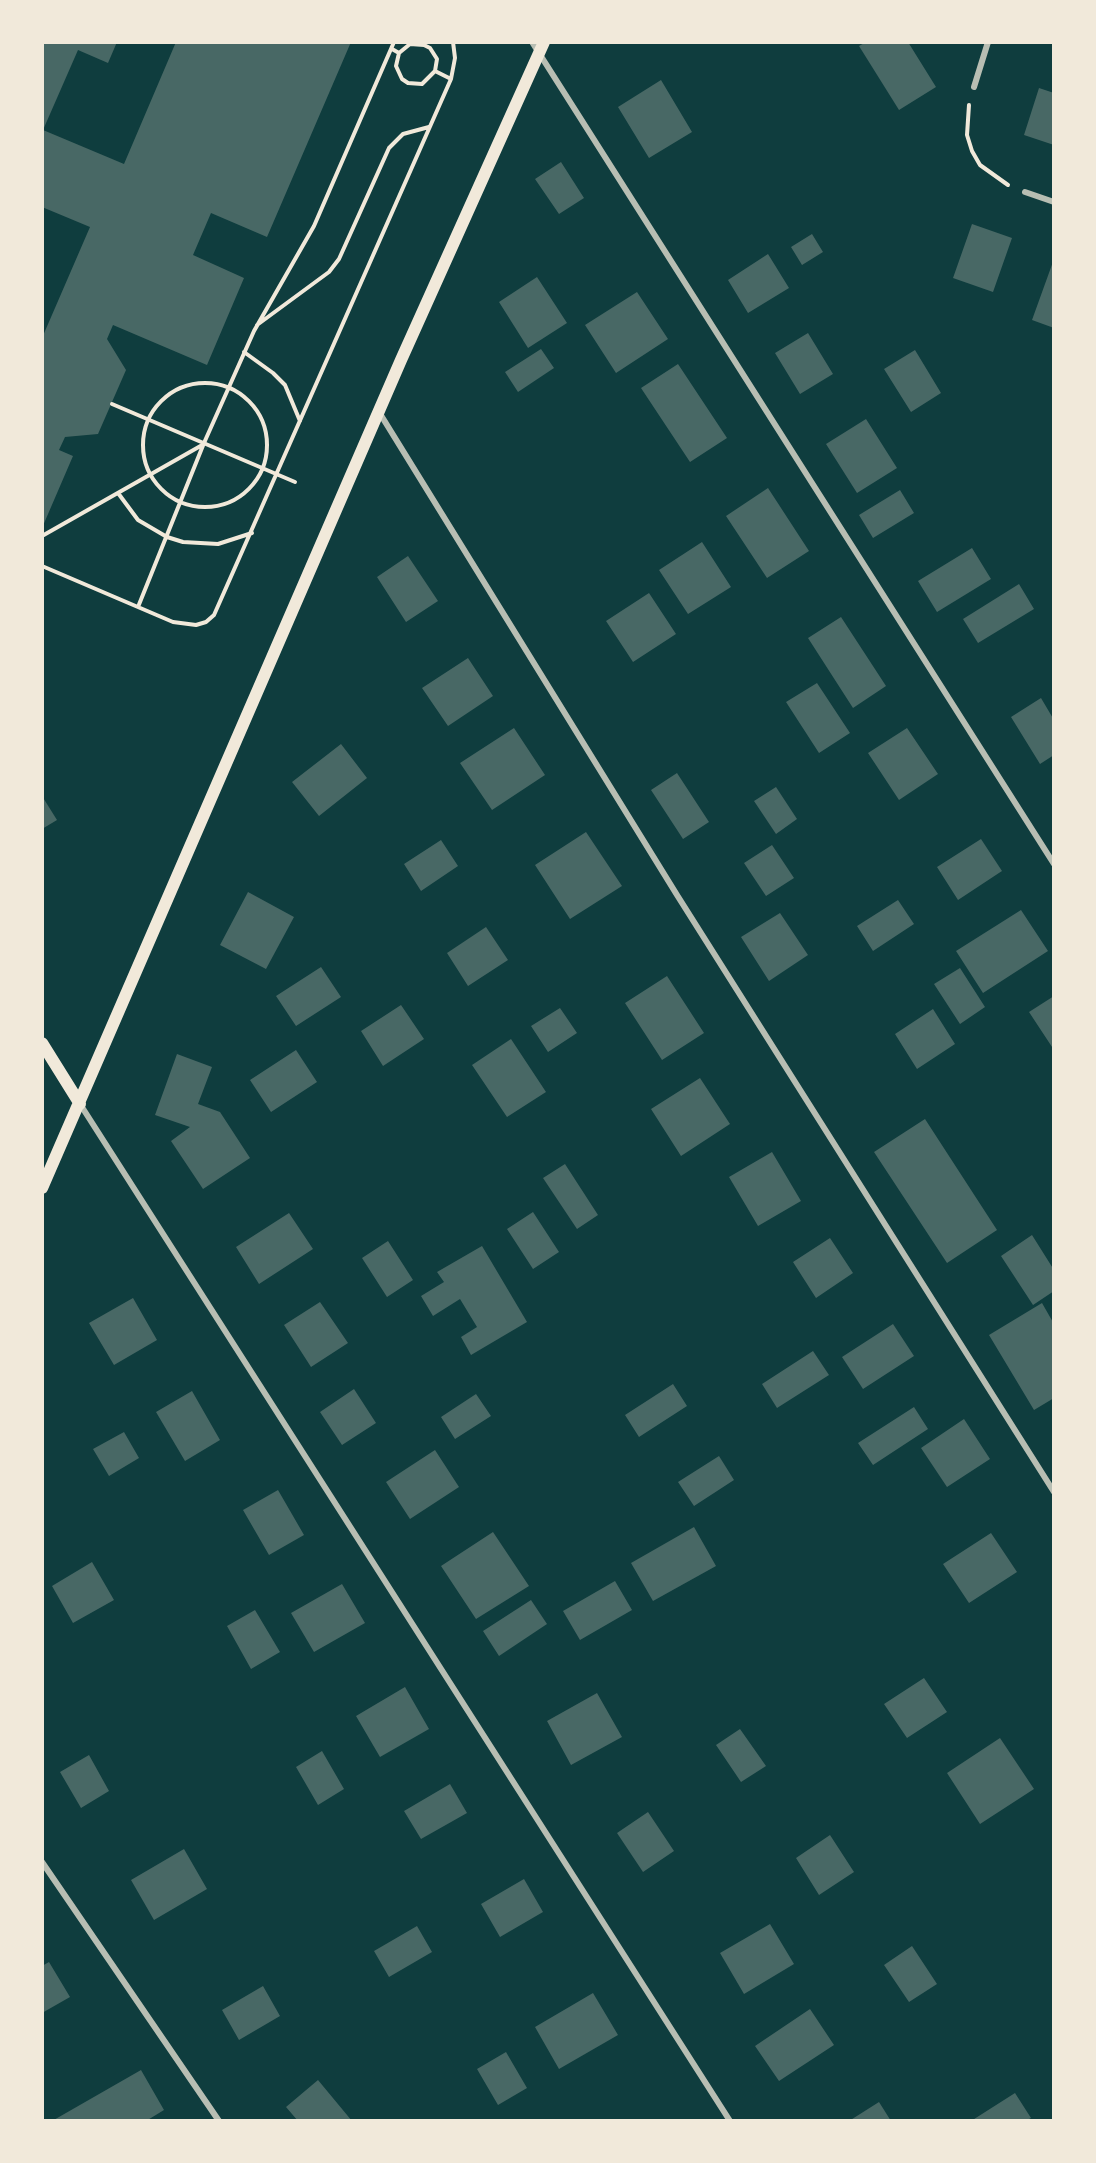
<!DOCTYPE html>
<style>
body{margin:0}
#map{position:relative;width:1096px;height:2163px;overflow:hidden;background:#0f3d3e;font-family:"Fira Sans Condensed",sans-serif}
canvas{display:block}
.frame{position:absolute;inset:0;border:44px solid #f1e9da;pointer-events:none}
</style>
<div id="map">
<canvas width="1096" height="2163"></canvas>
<div class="frame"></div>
</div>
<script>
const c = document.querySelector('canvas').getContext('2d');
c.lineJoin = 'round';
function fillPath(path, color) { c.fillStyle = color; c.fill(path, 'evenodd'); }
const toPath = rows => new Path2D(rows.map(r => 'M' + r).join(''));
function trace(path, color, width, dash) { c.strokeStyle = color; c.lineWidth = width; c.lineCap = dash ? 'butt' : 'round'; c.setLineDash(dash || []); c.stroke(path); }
fillPath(toPath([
 [42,42,117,42,108,63,78,50,43,130,124,164,176,42,351,42,267,237,211,213,193,255,244,278,207,365,113,325,107,339,126,370,98,434,65,437,59,450,73,456,42,528,42,338,90,227,42,207],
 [866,42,908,42,936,87,899,110,859,46],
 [661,80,692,132,649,158,618,107],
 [1039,88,1054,93,1054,145,1024,135],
 [561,162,584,198,559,214,535,179],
 [972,224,1012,238,993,292,953,278],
 [812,234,823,252,802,265,791,247],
 [768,254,789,288,748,313,728,280],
 [1054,259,1054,328,1032,320],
 [537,277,567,323,528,348,499,302],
 [637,292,668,339,616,373,585,325],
 [808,333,833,374,800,394,775,353],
 [541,349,554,368,518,392,505,372],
 [915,350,941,393,911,412,884,369],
 [678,364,727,438,690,462,641,388],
 [866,419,897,468,857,493,826,444],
 [768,488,809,551,767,578,726,516],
 [900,490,914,513,873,538,859,515],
 [702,542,731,587,688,614,659,570],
 [972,548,991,579,937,612,918,581],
 [408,556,438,601,406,622,377,577],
 [1019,584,1034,609,978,643,963,619],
 [649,593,676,634,633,662,606,621],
 [841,617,886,686,853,708,808,638],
 [468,658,493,696,448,726,422,688],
 [817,683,850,733,819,753,786,702],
 [1041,698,1054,720,1054,755,1040,764,1011,717],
 [514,728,545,775,492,810,460,763],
 [907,728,938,774,899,800,868,753],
 [341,744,367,778,319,816,292,782],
 [677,773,709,822,683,839,651,790],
 [776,787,797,819,776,834,754,801],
 [42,796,57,820,42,829],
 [586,832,622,886,570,919,535,865],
 [981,839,1002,871,958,900,937,867],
 [441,840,458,866,421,891,404,864],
 [772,845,794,878,766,896,744,863],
 [248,892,294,917,266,969,220,945],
 [898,900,914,924,873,951,857,926],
 [1021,910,1048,951,983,993,956,951],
 [780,913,808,955,769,981,741,937],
 [486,927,508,960,468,986,447,953],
 [321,967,341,997,296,1026,276,996],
 [960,968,985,1007,960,1024,934,984],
 [667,976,704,1033,662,1060,625,1003],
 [1054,996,1054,1050,1029,1012],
 [401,1005,424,1039,383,1066,361,1031],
 [560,1008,577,1033,548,1052,531,1026],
 [933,1009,955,1044,917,1069,895,1034],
 [511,1039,546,1092,507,1117,472,1065],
 [296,1050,317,1082,271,1112,250,1080],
 [177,1054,212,1067,198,1104,220,1112,250,1158,203,1189,171,1141,190,1127,155,1115],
 [700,1078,730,1124,681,1156,651,1109],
 [925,1119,997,1230,947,1263,874,1152],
 [772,1152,801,1201,758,1226,729,1177],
 [565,1164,598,1215,577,1229,543,1178],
 [533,1212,559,1252,533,1269,507,1229],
 [289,1213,313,1249,259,1284,236,1247],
 [1032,1235,1054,1270,1054,1291,1033,1305,1001,1256],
 [830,1238,853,1273,816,1298,793,1262],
 [388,1241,413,1280,387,1297,362,1258],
 [482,1246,527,1322,471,1355,461,1337,477,1327,460,1299,433,1316,421,1296,444,1282,437,1272],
 [133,1298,157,1340,114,1365,89,1323],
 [320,1302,348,1343,311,1367,284,1325],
 [1042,1303,1054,1324,1054,1398,1034,1410,989,1335],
 [893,1324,914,1356,863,1389,842,1357],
 [813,1351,829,1375,777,1408,762,1384],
 [673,1384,687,1406,639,1437,625,1415],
 [354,1389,376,1423,342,1445,320,1412],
 [192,1391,220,1440,185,1461,156,1412],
 [476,1394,491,1416,455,1439,441,1417],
 [914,1407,928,1429,873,1465,858,1443],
 [964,1419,990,1459,947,1487,921,1448],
 [124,1432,139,1458,109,1476,93,1449],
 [435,1450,459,1487,410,1519,386,1482],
 [719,1456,734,1480,694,1506,678,1482],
 [278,1490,304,1535,269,1555,243,1510],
 [694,1527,716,1566,653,1601,631,1563],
 [493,1532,529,1586,476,1619,441,1566],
 [991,1533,1017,1572,969,1603,943,1564],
 [92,1562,114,1600,73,1623,52,1586],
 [615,1581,632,1610,580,1640,563,1611],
 [342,1584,365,1623,314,1652,291,1613],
 [531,1600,547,1624,499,1656,483,1631],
 [255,1610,280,1652,251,1669,227,1626],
 [924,1678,947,1712,907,1738,884,1704],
 [405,1687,429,1729,380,1757,356,1716],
 [597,1693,622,1737,571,1765,547,1721],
 [740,1729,766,1766,741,1782,716,1745],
 [1000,1738,1034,1789,980,1824,947,1773],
 [322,1751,344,1789,318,1805,296,1767],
 [89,1755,109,1791,81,1808,60,1772],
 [450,1784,467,1813,421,1839,404,1811],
 [648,1812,674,1851,643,1872,617,1833],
 [830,1835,854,1872,819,1895,796,1858],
 [184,1849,207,1889,154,1920,131,1880],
 [524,1879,543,1912,500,1937,481,1904],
 [770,1924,794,1964,744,1994,720,1953],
 [417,1926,432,1952,389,1977,374,1951],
 [912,1946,937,1984,909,2002,884,1965],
 [49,1962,70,1997,42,2013,42,1966],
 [263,1986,280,2016,239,2040,222,2010],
 [593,1993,618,2035,559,2069,535,2027],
 [810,2009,834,2045,779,2081,755,2046],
 [506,2052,527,2088,498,2105,477,2069],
 [141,2070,164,2110,146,2121,52,2121],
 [318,2080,352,2121,298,2121,286,2107],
 [1015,2093,1031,2118,1025,2121,971,2121],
 [879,2102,891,2121,849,2121]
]), '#486865');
trace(toPath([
 [392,49,399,53,396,66,402,79,408,83,422,84,435,71],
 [399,53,410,44,424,45,430,48,437,59,435,71,451,79],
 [969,105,967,135,972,151,980,165,1008,185],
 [257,325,329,272,339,259,389,148,403,134,429,127],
 [244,352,273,373,285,385,300,421],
 '143 445a62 62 0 1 1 124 0a62 62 0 1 1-124 0Z',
 [112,404,295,482],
 [118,493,138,520,167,537,183,542,218,544,252,533],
 [42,536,204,444],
 [42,566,173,622,196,625,206,622,214,615,451,79,455,58,453,42],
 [138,607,204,443,254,331,314,226,394,42]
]), '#f1e9da', 4);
trace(toPath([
 [532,42,1054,864],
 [974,87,988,42],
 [1025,192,1054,202],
 [379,412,677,895,1054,1492],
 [80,1104,730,2121],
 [42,1862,219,2121]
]), '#b8beb3', 6);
trace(toPath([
 [42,1043,80,1104],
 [42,1188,401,360,544,42]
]), '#f1e9da', 12);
</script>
